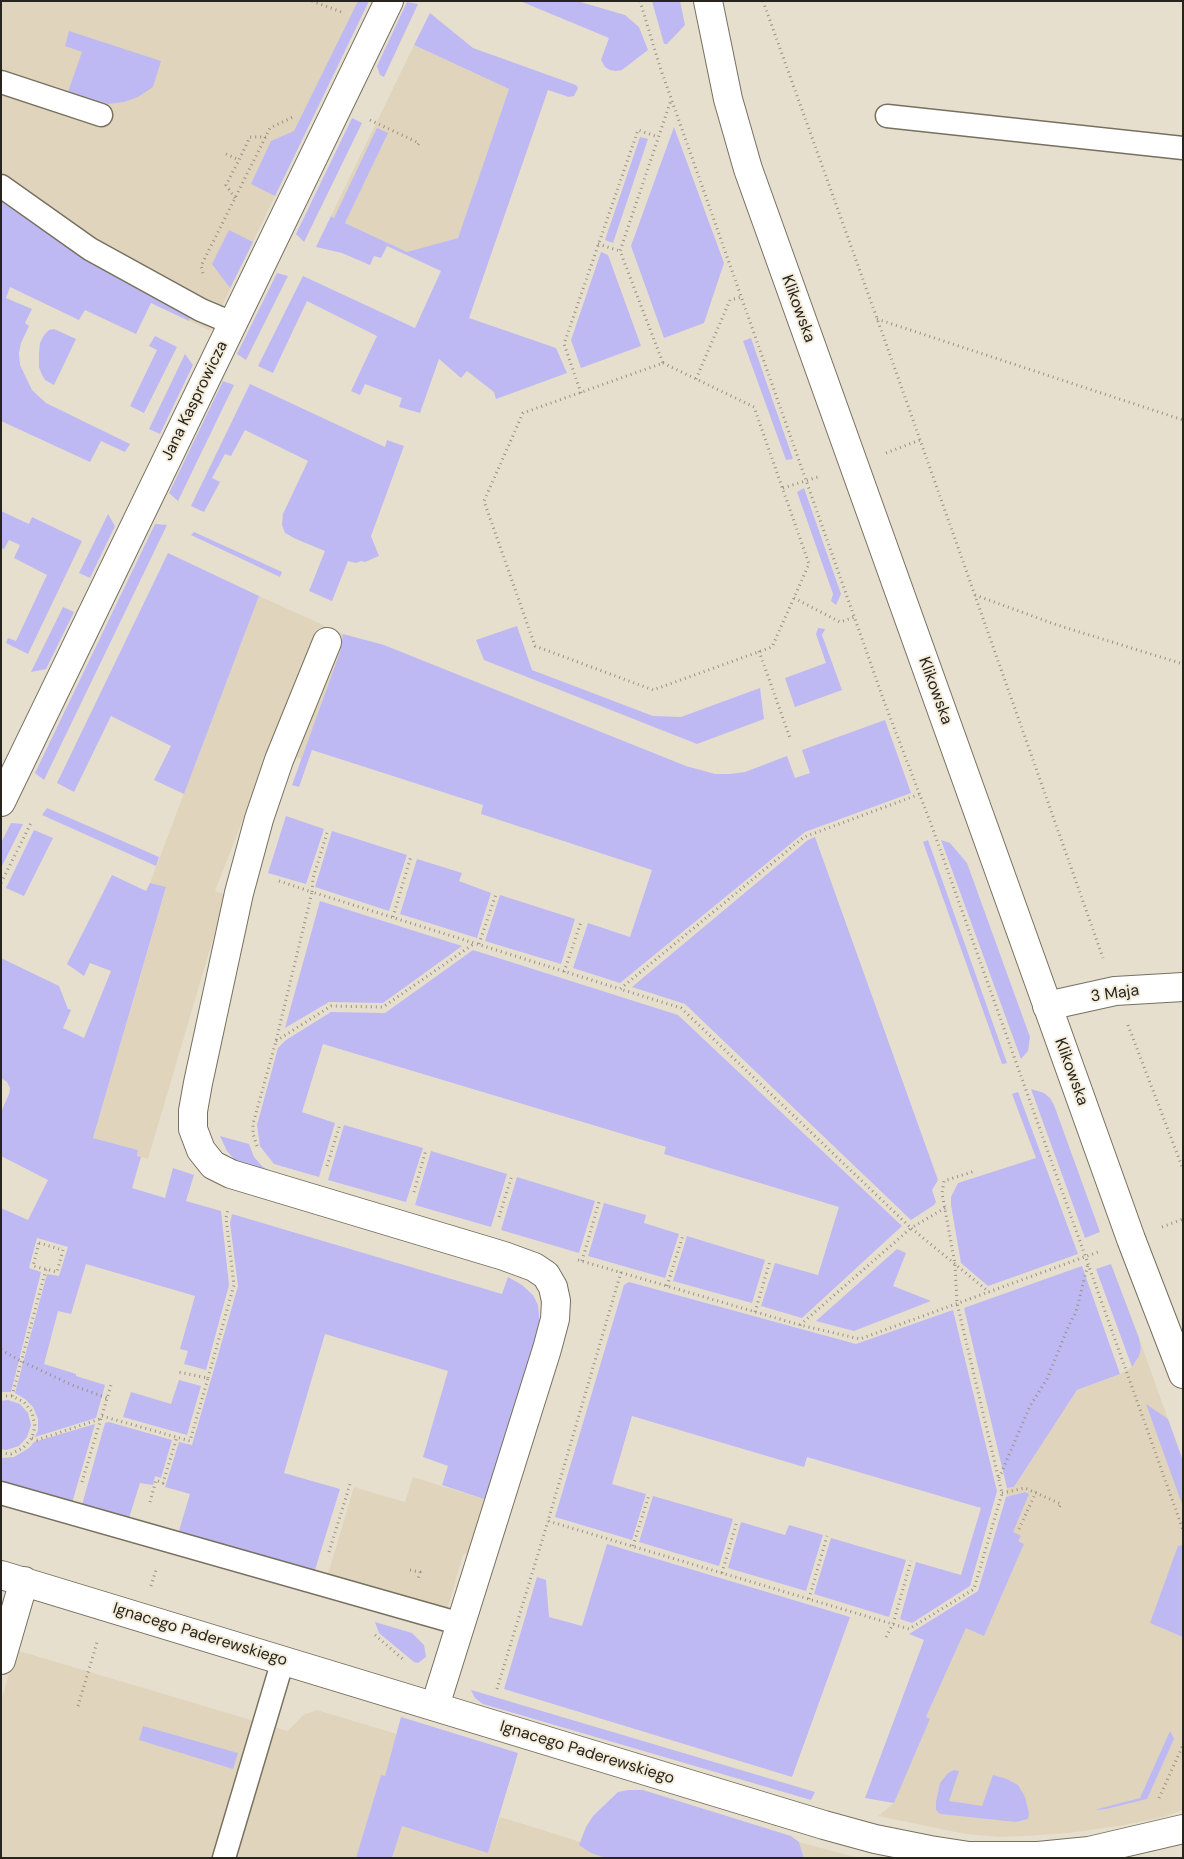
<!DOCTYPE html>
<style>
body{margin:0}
#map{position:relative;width:1184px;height:1859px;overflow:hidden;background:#e7dfcd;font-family:"DM Sans",sans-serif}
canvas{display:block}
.frame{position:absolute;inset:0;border:2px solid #27241e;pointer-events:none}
</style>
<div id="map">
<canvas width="1184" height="1859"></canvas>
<div class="frame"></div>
</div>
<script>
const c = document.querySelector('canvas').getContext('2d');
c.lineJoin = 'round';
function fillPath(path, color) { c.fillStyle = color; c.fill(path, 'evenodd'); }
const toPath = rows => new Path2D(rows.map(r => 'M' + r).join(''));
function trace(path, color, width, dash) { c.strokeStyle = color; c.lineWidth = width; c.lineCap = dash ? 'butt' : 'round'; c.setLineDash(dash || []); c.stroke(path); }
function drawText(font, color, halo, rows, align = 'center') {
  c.font = font + ' "DM Sans",sans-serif'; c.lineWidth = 4; c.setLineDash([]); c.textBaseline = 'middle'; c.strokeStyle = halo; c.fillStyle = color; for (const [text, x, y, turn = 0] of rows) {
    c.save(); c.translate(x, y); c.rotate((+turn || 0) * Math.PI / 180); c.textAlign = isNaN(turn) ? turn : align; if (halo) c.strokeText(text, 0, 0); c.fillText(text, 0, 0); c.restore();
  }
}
fillPath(toPath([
 [1,1,369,1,210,331,151,302,1,214],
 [414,45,509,89,458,238,407,253,331,216],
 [259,596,343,634,340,652,302,759,277,750,265,763,215,891,226,895,148,1159,137,1156,138,1150,93,1138,166,888,150,883],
 [1139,1338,1183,1461,1183,1810,1163,1817,1119,1826,1068,1833,1025,1836,1002,1837,965,1834,878,1816,894,1803,930,1719,926,1717,966,1627,984,1635,1024,1544,1018,1541,1012,1532,1025,1492,1006,1497,1007,1488,1014,1487,1077,1390,1120,1374,1132,1367,1141,1348],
 [413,1477,490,1501,476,1548,463,1555,447,1610,327,1577,354,1487,405,1502],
 [16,1650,288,1731,303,1715,317,1710,397,1734,385,1776,381,1776,356,1858,1,1858,1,1701],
 [500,1817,533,1827,631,1858,392,1858,401,1825,488,1852],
 [799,1842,859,1858,804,1858]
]), '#e0d5bc');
fillPath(toPath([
 [358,1,369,1,275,196,251,184,271,141,294,131],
 [520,1,577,1,625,15,639,27,648,50,622,70,616,71,610,70,605,67,601,60,609,38],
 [652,1,680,1,685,25,667,44,664,44],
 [407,2,418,4,384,77,380,75,377,66],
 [430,13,473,48,576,85,578,88,574,96,569,97,548,90,469,318,556,348,567,373,496,399,494,392,467,371,461,378,439,359,420,413,399,407,402,398,365,384,360,395,351,391,377,336,307,301,273,373,258,366,303,276,415,328,441,271,387,246,381,258,374,256,370,265,342,253,316,247,331,216,334,218,377,128,388,133,345,223,407,252,458,238,509,89,414,45],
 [69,31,161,61,153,87,138,97,124,102,108,104,68,92,82,52,65,46],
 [352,118,362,123,304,242,296,234],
 [674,127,724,263,704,323,664,338,631,246],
 [640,137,648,139,613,243,605,240],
 [1,197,84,258,190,317,189,321,151,303,136,334,85,310,79,320,10,287,6,298,32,309,25,323,29,326,21,343,19,353,20,365,32,390,46,403,130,444,125,452,101,441,90,462,1,421],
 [229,230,253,242,230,288,212,264],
 [601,252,608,255,641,346,581,368,571,340],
 [277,273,288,276,246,360,237,354],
 [54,329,76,339,54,385,45,380,42,375,39,367,39,353,40,343,44,335,49,330],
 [155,336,177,347,144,413,130,406,157,350,149,346],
 [751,338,793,459,786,460,743,341],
 [185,354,193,365,160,434,149,429],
 [223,381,234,385,178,501,169,493],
 [250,384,385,447,387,440,404,446,371,536,379,556,365,562,361,561,356,563,348,561,332,601,309,591,325,551,296,539,285,533,282,525,283,514,308,461,245,430,231,456,225,454,212,478,220,482,204,512,191,506],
 [804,488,841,594,836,605,831,601,833,594,797,492],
 [1,511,29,524,32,517,82,541,28,654,6,643,8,638,16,641,47,575,14,558,20,545,9,540,4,549,1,548],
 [108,514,115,526,90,578,79,573],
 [155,524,167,525,44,780,35,773],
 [194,532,282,572,280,577,191,535],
 [168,553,259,596,184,794,154,780,171,746,111,716,74,792,57,783],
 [63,607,74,612,46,669,31,672],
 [517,626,532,670,653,716,681,717,760,688,764,719,697,744,484,660,476,640],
 [818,628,825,629,822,635,842,690,795,707,785,678,826,663,816,634],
 [343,634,384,645,686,766,715,774,730,774,745,772,787,756,795,778,810,773,802,750,885,720,911,793,805,832,620,983,573,968,588,923,630,937,652,870,481,814,483,805,312,750,299,787,292,785,340,652],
 [47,808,159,857,156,866,42,815],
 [286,816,324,829,306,884,268,873],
 [11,823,23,824,1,868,1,843],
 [34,830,53,838,24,896,6,888],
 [332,831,407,855,389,911,315,887],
 [815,837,938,1180,932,1190,936,1202,934,1205,911,1220,685,1004,632,987,808,840],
 [928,840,1007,1063,1002,1064,923,842],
 [941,840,950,843,967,863,1030,1037,1028,1051,1021,1059],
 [417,859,462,873,459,881,491,893,477,938,400,914],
 [112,875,146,891,150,883,166,887,93,1138,138,1150,137,1156,141,1157,132,1188,165,1198,173,1168,194,1175,186,1201,221,1211,229,1285,206,1370,184,1364,188,1351,180,1349,195,1296,86,1264,71,1314,58,1311,44,1364,76,1374,76,1376,105,1385,96,1418,35,1437,38,1430,38,1419,33,1407,25,1399,15,1393,47,1274,59,1276,68,1247,37,1238,29,1268,41,1272,11,1392,1,1392,1,1208,28,1220,48,1180,1,1156,1,1112,9,1094,10,1088,7,1082,1,1078,1,958,59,986,68,1009,71,1010,63,1028,84,1038,111,971,90,963,84,976,67,964],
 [500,895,575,919,561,964,485,941],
 [320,901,462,946,383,1003,329,1002,285,1028],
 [473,950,678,1015,902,1226,802,1318,761,1306,775,1263,818,1275,839,1207,664,1154,666,1147,323,1044,302,1112,335,1123,319,1177,274,1164,260,1146,257,1125,278,1048,286,1040,331,1012,385,1013],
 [1031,1089,1044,1093,1050,1098,1054,1105,1100,1232,1085,1238],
 [1018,1092,1078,1254,988,1286,961,1263,951,1205,951,1197,958,1183,1036,1158,1012,1094],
 [344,1125,423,1148,406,1202,328,1180],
 [220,1136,249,1144,254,1157,262,1166,276,1175,245,1167,235,1160,227,1151],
 [431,1151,507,1174,491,1227,415,1205],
 [517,1177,595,1201,579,1253,501,1230],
 [604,1203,646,1215,644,1223,679,1234,665,1278,588,1256],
 [232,1214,502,1294,508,1277,522,1285,533,1295,538,1305,540,1327,490,1501,442,1485,448,1466,423,1457,448,1371,325,1334,284,1473,340,1489,314,1573,178,1534,190,1494,165,1487,179,1442,192,1445,238,1286,230,1223],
 [687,1236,765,1260,752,1303,673,1281],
 [897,1249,906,1253,893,1286,931,1301,854,1331,816,1321],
 [1111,1264,1139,1338,1141,1348,1139,1356,1132,1367,1096,1269],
 [1082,1266,1120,1374,1077,1390,1014,1487,1007,1488,964,1308],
 [629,1282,856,1344,953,1310,997,1491,970,1586,912,1623,900,1619,916,1562,961,1575,981,1508,807,1457,804,1467,632,1416,612,1484,646,1494,632,1540,555,1517,624,1285],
 [179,1380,201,1386,187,1435,123,1417,131,1392,171,1404],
 [8,1400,20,1404,28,1413,31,1425,27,1437,19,1446,6,1450,1,1449,1,1401],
 [1146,1404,1168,1419,1183,1461,1183,1507],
 [109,1422,172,1440,161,1478,155,1476,153,1485,140,1483,129,1518,82,1505,105,1423],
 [95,1424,72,1503,1,1485,1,1458,14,1457,29,1448,34,1442],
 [1025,1492,1029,1494,1013,1532,1021,1536,1018,1541,1024,1544,984,1636,966,1628,926,1717,930,1719,894,1803,865,1798,924,1640,909,1634,978,1591,1006,1497],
 [653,1496,733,1519,719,1566,639,1542],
 [741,1522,785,1535,789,1525,823,1535,806,1591,728,1568],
 [831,1538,906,1560,889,1617,814,1594],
 [607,1544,850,1617,792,1777,504,1689,537,1577,546,1580,549,1617,582,1626],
 [1183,1545,1183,1637,1150,1623,1178,1546],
 [375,1622,412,1633,424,1645,426,1657,418,1663,414,1662,379,1633],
 [471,1690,815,1792,811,1800,483,1704,475,1698],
 [401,1717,518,1753,488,1853,402,1826,392,1858,356,1858,381,1775,385,1776],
 [143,1726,238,1753,233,1769,139,1740],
 [1170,1731,1174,1739,1147,1799,1106,1809,1094,1810,1140,1798],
 [954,1770,959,1771,949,1801,982,1806,993,1775,1007,1779,1018,1785,1025,1797,1029,1813,1028,1819,1016,1822,940,1814,936,1810,936,1802,940,1783,948,1773],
 [628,1790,643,1790,791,1836,799,1842,804,1858,606,1858,591,1853,579,1845,586,1827,593,1816,618,1792]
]), '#beb9f3');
const service = toPath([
 [1,82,101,115],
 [887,116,1183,148],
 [1,186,90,249,201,310,232,323],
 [1,1493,461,1624],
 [224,1858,283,1660]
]);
const minor = toPath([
 [327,642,279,760,259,819,239,893,198,1083,193,1111,193,1129,201,1150,213,1165,231,1174,504,1256,534,1267,546,1275,553,1287,556,1301,555,1319,547,1349,435,1706],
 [1,802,389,1],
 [1047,1006,1115,991,1183,987],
 [1,1575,824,1825,875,1839,930,1850,969,1856,1038,1856,1089,1851,1183,1829],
 [1,1660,24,1581]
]);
const tertiary = toPath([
 [708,1,728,99,748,169,1131,1239,1183,1374]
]);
trace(service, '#777060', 25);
trace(minor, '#777060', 30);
trace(tertiary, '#777060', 30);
trace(toPath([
 [312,1,344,13],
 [640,1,660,67,885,704,931,824,1183,1530],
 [763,1,889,352,1103,958],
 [370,120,419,143,416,148],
 [226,154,239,160,250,137,266,137],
 [235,198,226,185,239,160],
 [598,244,620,251],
 [203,273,201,266,270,128,293,117],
 [877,319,1183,420],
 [663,363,754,407,809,564,772,647,653,690,535,646,484,501,523,413,663,363,620,251,671,100],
 [696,379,730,300,742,297],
 [581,393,564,344,638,130,658,137],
 [886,453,920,440],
 [783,488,821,476],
 [975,595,1057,625,1183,664],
 [794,598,840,622,855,617],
 [759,651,790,738],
 [279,881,312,892,313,878,328,830],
 [1,883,31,823],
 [393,917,411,856],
 [479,944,496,894],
 [564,972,581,922],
 [1128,1025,1183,1169],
 [276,1041,331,1006,383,1007,475,943],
 [257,1146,253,1134,253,1124,276,1041,312,892,620,989],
 [327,1166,340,1124],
 [414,1192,426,1150],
 [945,1208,911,1228,989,1292],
 [499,1217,512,1175],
 [1162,1227,1183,1219],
 [39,1243,63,1250,57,1272,33,1266,39,1243],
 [578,1260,800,1325,860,1339,1098,1252],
 [582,1261,599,1202],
 [621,1272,548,1521,909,1629,974,1589,1002,1493,957,1303,955,1264,942,1193,944,1181,975,1171],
 [667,1286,683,1235],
 [755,1312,770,1261],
 [800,1325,911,1228,681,1008,620,989,804,837,920,794],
 [1,1350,21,1361,72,1385,107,1398],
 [208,1378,234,1285,226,1218,228,1209],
 [1,1396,12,1396,24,1402,32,1412,35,1426,32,1438,23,1448,11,1454,1,1453],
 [12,1396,46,1269],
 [102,1416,190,1441,208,1378,178,1372],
 [32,1438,37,1440,100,1419],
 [999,1478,1030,1406,1047,1379,1069,1325,1076,1312,1088,1264],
 [82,1482,111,1385],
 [1002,1493,1025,1488,1061,1504,1058,1509],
 [150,1502,156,1480,163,1483,177,1437],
 [1019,1529,1036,1492],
 [633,1546,649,1495],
 [329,1552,351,1481],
 [410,1570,420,1572,418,1579],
 [722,1573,737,1521],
 [151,1586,156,1570],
 [809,1599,827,1536],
 [375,1635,404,1660],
 [886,1637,893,1624,911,1561],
 [497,1689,548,1521],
 [78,1706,98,1639],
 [1159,1798,1183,1745]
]), '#989285', 3, [1, 4]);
trace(service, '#fff', 22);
trace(minor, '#fff', 28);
trace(tertiary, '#fff', 28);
drawText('16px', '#27241e', '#f4ecda', [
 ["Klikowska",798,309,70],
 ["Jana Kasprowicza",195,401,-64],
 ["Klikowska",935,691,70],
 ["3 Maja",1115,994,-8],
 ["Klikowska",1071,1072,70],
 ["Ignacego Paderewskiego",200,1635,17],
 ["Ignacego Paderewskiego",587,1753,17]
]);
</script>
